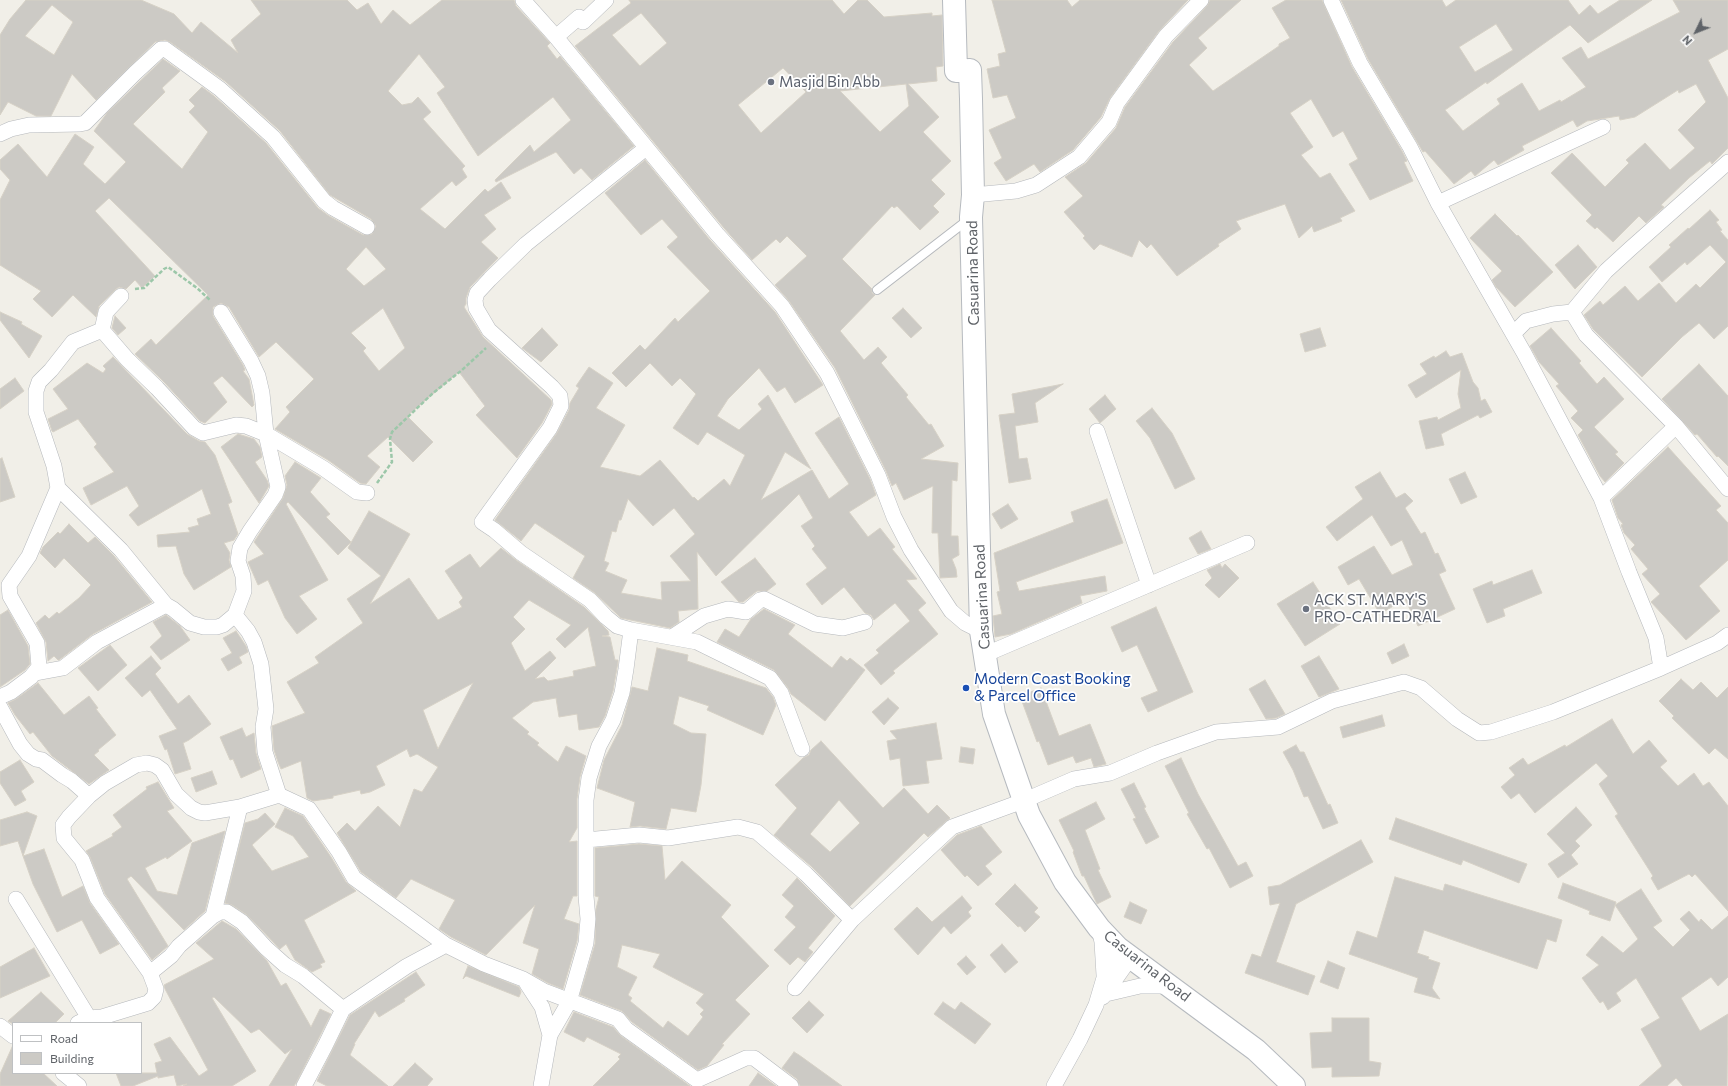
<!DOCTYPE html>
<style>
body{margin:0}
#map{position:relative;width:1728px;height:1086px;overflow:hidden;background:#f1efe8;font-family:Commissioner,sans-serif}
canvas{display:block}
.legend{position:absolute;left:12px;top:1022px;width:130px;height:52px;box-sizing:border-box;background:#fff;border:1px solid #bfc1c3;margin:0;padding:5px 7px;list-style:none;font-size:12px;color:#5f6368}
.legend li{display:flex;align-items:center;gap:8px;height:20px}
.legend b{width:20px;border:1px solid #bfc1c3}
.north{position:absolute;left:1676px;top:12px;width:40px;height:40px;-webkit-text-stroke:3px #fff;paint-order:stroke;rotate:227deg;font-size:11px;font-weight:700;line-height:16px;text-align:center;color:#5f6368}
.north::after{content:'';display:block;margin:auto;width:14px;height:18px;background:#5f6368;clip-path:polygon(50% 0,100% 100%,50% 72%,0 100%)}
</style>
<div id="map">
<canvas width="1728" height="1086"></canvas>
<ul class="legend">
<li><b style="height:5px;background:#fff"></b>Road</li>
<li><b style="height:11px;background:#cccac5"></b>Building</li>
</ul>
<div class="north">N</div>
</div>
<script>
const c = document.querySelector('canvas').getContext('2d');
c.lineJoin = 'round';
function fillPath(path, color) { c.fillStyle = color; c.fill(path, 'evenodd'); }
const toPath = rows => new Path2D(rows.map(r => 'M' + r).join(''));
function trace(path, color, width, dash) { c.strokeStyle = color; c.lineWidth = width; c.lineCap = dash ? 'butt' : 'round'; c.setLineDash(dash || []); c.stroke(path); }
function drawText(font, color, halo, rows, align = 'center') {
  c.font = font + ' Commissioner,sans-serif'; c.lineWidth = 3.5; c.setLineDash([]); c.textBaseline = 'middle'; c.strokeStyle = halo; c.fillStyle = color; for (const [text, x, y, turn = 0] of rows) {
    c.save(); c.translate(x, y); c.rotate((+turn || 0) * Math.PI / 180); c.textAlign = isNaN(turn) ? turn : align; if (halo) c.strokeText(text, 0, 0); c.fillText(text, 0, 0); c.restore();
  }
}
const building = toPath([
 [26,0,141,0,174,14,192,33,201,22,238,53,231,40,261,14,251,0,347,0,357,10,368,3,381,24,393,10,410,25,442,0,514,0,516,6,550,43,547,46,557,59,560,56,634,146,592,180,581,168,574,174,556,152,496,182,495,180,530,145,534,152,571,120,553,97,478,156,437,93,445,87,419,54,388,91,402,105,412,103,418,97,431,112,423,119,465,166,462,169,467,177,456,186,452,181,420,209,445,229,485,189,488,192,501,182,511,198,484,215,496,229,481,242,498,258,470,287,466,298,466,304,464,307,483,337,551,400,552,404,542,423,517,458,476,415,485,406,459,372,407,416,433,442,413,462,388,437,367,456,380,467,366,484,360,483,328,460,275,429,290,412,286,407,314,379,276,342,259,357,229,307,221,303,213,307,213,316,243,365,245,370,243,371,249,379,254,405,252,407,222,376,213,383,227,402,205,423,200,421,164,382,135,354,151,339,156,345,208,295,109,198,95,211,155,276,142,288,135,280,126,289,119,287,115,290,99,306,96,317,73,295,52,317,33,299,41,291,0,265,0,200,10,180,0,169,0,160,18,144,47,177,75,134,94,147,83,164,105,184,126,162,94,131,107,113,163,59,180,71,162,88,165,92,133,124,182,169,208,132,189,112,195,106,189,100,202,87,214,96,266,143,318,208,329,216,363,235,372,234,376,226,371,219,330,195,280,131,226,82,170,42,165,40,155,42,96,100,72,74,51,116,36,116,8,102,0,115,0,35,10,19,26,0],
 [52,5,73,22,54,55,25,36,52,5],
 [366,247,386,269,364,286,346,269,366,247],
 [383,308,405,348,379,371,363,351,366,348,351,333,383,308],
 [629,0,832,0,844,14,858,0,867,0,884,17,932,13,932,16,942,15,943,66,936,67,937,81,908,84,939,117,923,132,951,161,931,180,945,194,933,206,939,212,920,230,897,206,894,208,892,206,842,259,872,289,872,293,875,295,840,331,864,360,878,347,887,357,881,363,908,395,906,397,929,425,931,424,944,446,921,459,958,463,957,481,952,480,951,536,958,536,959,555,952,559,956,569,957,577,940,578,938,533,932,533,933,486,904,500,896,483,892,486,886,471,835,368,789,301,775,285,807,256,787,236,780,243,776,239,752,260,724,228,575,46,631,3,629,0],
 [641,13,667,43,640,66,612,35,641,13],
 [783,68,806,92,761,133,738,105,783,68],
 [906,84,909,106,880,132,840,91,906,84],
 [992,0,1067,0,1072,7,1080,0,1188,0,1159,31,1110,98,1101,117,1073,150,1040,172,1034,164,1006,181,994,163,1002,158,989,130,1016,118,1007,95,993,98,987,69,1000,66,998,54,1006,52,992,0],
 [1210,0,1241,0,1198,38,1207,48,1189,65,1213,91,1279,46,1279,44,1290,38,1272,8,1286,0,1322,0,1352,67,1402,151,1407,161,1404,162,1413,181,1370,200,1349,164,1358,159,1343,131,1333,137,1311,99,1290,113,1313,147,1301,155,1320,178,1330,173,1355,211,1340,218,1342,221,1314,232,1312,226,1299,238,1285,204,1236,221,1241,229,1218,244,1219,246,1177,276,1151,244,1147,248,1139,240,1132,257,1100,244,1094,250,1083,238,1085,236,1064,212,1083,196,1065,177,1086,163,1116,128,1125,107,1173,42,1207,6,1210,0],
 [1341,0,1442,0,1446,7,1456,0,1568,0,1579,15,1590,5,1598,14,1620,0,1652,0,1588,43,1570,25,1487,84,1486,82,1445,110,1463,131,1500,104,1497,99,1522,83,1539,111,1560,100,1561,102,1586,87,1562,58,1581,47,1588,59,1680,12,1673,0,1728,0,1728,49,1708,60,1728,98,1728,148,1712,164,1710,161,1689,178,1661,205,1664,207,1646,223,1639,216,1613,242,1597,227,1595,229,1586,221,1592,215,1551,173,1572,153,1605,187,1629,163,1626,160,1645,143,1670,170,1695,148,1678,130,1706,102,1696,84,1679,93,1678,90,1635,117,1620,120,1619,116,1600,119,1587,121,1577,127,1573,120,1522,146,1524,150,1498,165,1494,160,1475,176,1471,171,1454,184,1425,151,1423,152,1368,59,1341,0],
 [1496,24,1513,50,1475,72,1459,47,1496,24],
 [645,160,710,240,775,312,823,385,795,403,785,387,777,392,759,368,728,399,717,416,739,430,762,409,758,404,768,395,811,469,785,452,761,500,812,470,829,499,849,484,815,433,839,417,870,479,876,495,849,512,868,537,880,528,895,547,892,549,917,579,906,580,926,603,918,610,938,634,893,671,895,673,881,685,864,665,879,653,876,650,910,621,895,603,874,620,871,615,865,613,844,587,822,605,806,584,827,568,812,549,815,546,801,526,813,518,799,494,716,576,697,552,698,609,678,611,679,622,670,628,621,618,595,593,573,578,585,556,535,523,521,541,495,520,557,433,569,410,570,403,579,388,576,386,589,367,613,383,596,408,625,425,600,467,640,476,660,460,693,498,694,497,698,501,724,479,730,486,745,455,707,432,698,445,673,428,696,394,680,378,672,386,650,363,626,387,612,373,640,345,645,350,675,318,678,322,710,291,667,247,678,237,662,219,641,235,605,193,645,160],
 [628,499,653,526,674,508,695,534,670,556,691,581,661,582,662,600,621,593,627,580,605,571,609,563,604,561,612,531,616,532,619,520,621,520,628,499],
 [1710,210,1719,220,1716,222,1722,230,1720,231,1728,240,1728,326,1714,339,1699,323,1682,337,1642,377,1593,329,1584,315,1600,301,1603,305,1625,286,1638,301,1659,283,1676,303,1696,284,1700,288,1726,262,1710,245,1687,265,1685,262,1662,282,1649,267,1671,247,1669,245,1688,228,1689,229,1710,210],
 [1495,214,1517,236,1518,235,1553,272,1515,307,1496,287,1492,280,1502,271,1470,238,1495,214],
 [1578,245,1597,267,1575,289,1555,265,1578,245],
 [903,308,922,328,911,338,892,318,903,308],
 [0,312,22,322,21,324,42,336,29,358,0,320,0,312],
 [115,316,126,328,118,335,112,328,115,316],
 [542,328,558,345,541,362,522,348,542,328],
 [1320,328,1326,346,1305,352,1300,334,1320,328],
 [1551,328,1581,361,1579,363,1597,384,1604,377,1624,399,1594,427,1618,452,1615,454,1624,463,1605,482,1600,476,1578,435,1583,430,1571,418,1578,411,1556,386,1559,384,1539,362,1530,346,1551,328],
 [1446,351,1450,357,1462,353,1473,382,1478,388,1481,401,1485,399,1492,412,1480,418,1478,415,1441,434,1444,445,1426,449,1419,421,1437,417,1438,420,1461,408,1458,394,1461,370,1416,398,1408,385,1427,374,1420,364,1434,356,1435,358,1446,351],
 [113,357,187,434,199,441,205,442,215,455,232,502,228,504,238,534,234,540,224,543,230,553,229,560,231,567,194,590,184,574,176,546,158,547,157,535,190,532,188,528,199,525,197,519,211,514,202,489,138,526,129,515,139,506,127,486,91,505,83,488,114,472,94,447,97,444,78,419,53,432,52,431,48,419,68,409,53,389,87,363,103,373,106,369,103,366,113,357],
 [1699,364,1728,396,1728,466,1718,456,1717,457,1697,434,1695,435,1662,399,1699,364],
 [15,378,24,391,0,409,0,389,15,378],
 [1063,384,1035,403,1038,422,1015,426,1019,459,1027,458,1031,479,1009,483,999,415,1015,413,1012,394,1063,384],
 [1105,395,1116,409,1100,423,1089,409,1105,395],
 [1152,408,1172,433,1195,479,1175,489,1150,438,1136,421,1152,408],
 [238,434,254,439,260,447,262,457,255,462,267,480,269,486,259,503,221,447,238,434],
 [1668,447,1721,506,1716,510,1728,523,1728,560,1699,586,1720,611,1686,640,1651,602,1660,594,1642,574,1648,569,1631,549,1635,545,1624,533,1621,525,1623,524,1618,518,1612,500,1668,447],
 [2,458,15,497,0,502,0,459,2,458],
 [295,462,321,478,310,492,330,514,326,517,351,542,338,555,288,502,286,504,328,580,299,596,317,619,297,634,285,618,268,580,258,585,248,562,264,554,254,542,283,498,287,485,285,476,295,462],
 [1380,472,1396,498,1405,493,1413,501,1405,508,1421,534,1425,532,1435,554,1438,553,1446,571,1439,574,1455,609,1418,626,1405,599,1380,614,1359,579,1348,585,1338,567,1374,546,1392,575,1413,565,1402,540,1391,546,1372,515,1337,541,1326,527,1363,499,1355,487,1380,472],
 [1465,472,1477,497,1461,504,1449,479,1465,472],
 [1107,499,1123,543,1016,582,1019,591,1105,576,1107,591,1080,596,1082,603,1011,634,995,637,993,616,1002,614,997,592,1000,591,994,553,1074,522,1071,512,1107,499],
 [1008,504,1018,519,1001,529,992,514,1008,504],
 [369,511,410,534,370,604,409,578,438,620,462,607,459,602,463,598,445,571,470,554,480,568,501,548,516,560,584,607,608,631,609,635,602,636,610,637,615,660,618,660,618,662,613,691,605,716,599,727,579,730,577,714,559,717,556,698,533,702,512,718,529,732,527,734,539,743,537,745,558,762,566,746,586,756,580,777,577,799,577,828,569,842,577,841,577,896,573,896,564,919,579,924,577,941,563,989,548,983,532,974,539,949,523,943,535,905,486,955,451,937,439,929,455,900,411,879,396,898,361,872,337,833,347,823,355,831,378,806,400,827,414,789,422,792,438,767,417,754,410,757,407,749,376,766,385,785,370,792,361,794,360,790,333,796,333,798,313,801,307,798,301,761,281,769,278,762,274,750,272,726,305,713,287,682,319,663,315,657,363,623,347,599,381,576,348,548,369,511],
 [529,600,571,625,556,639,565,648,588,627,596,666,573,671,574,676,548,681,544,677,535,679,556,658,550,651,525,671,511,643,525,629,513,617,529,600],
 [473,683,438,749,423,710,473,683],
 [69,524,88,543,95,537,114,556,152,602,93,634,59,660,58,660,54,656,48,661,46,642,36,623,45,615,49,619,57,612,59,614,79,598,91,585,64,558,55,568,40,553,43,547,58,532,60,534,69,524],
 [1201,531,1211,549,1198,554,1189,538,1201,531],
 [755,558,776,584,767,591,757,591,743,602,739,602,721,582,755,558],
 [1220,564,1222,568,1225,564,1239,578,1219,598,1205,585,1212,578,1207,570,1220,564],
 [1532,570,1542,593,1503,609,1505,616,1487,623,1473,589,1492,581,1493,585,1532,570],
 [1313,582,1340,624,1305,646,1277,604,1313,582],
 [1156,607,1193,692,1148,712,1141,698,1158,691,1137,645,1122,652,1111,627,1156,607],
 [764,609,795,625,788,634,832,668,841,656,847,661,850,658,865,670,825,721,791,694,788,688,774,670,717,642,725,629,739,637,751,619,764,609],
 [8,610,28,646,30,664,25,670,0,687,0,615,8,610],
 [166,615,180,626,190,640,161,660,150,647,162,636,153,622,166,615],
 [236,631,246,646,248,652,239,657,242,663,228,671,221,659,232,653,223,638,236,631],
 [1404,644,1409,656,1392,664,1387,653,1404,644],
 [110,645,127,665,98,691,78,668,110,645],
 [657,648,688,655,687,661,766,688,773,697,776,705,763,735,707,710,709,706,679,696,673,724,691,733,706,734,701,785,696,812,671,808,666,829,640,826,630,827,635,802,597,788,604,760,622,725,632,687,648,691,657,648],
 [151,656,161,668,155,674,178,704,189,695,211,724,189,740,183,743,191,769,175,774,167,749,165,750,159,736,177,729,150,690,142,697,125,678,151,656],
 [1319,656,1339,689,1319,697,1301,666,1319,656],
 [1681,679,1693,690,1701,682,1717,698,1728,687,1728,759,1715,748,1709,754,1672,718,1674,716,1659,701,1681,679],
 [1265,680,1285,714,1276,718,1266,719,1249,689,1265,680],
 [38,683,64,715,89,696,98,708,96,709,116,735,98,750,99,751,94,755,109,770,89,784,52,756,33,732,30,734,15,715,8,703,16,699,38,683],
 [1041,688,1059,736,1090,724,1106,764,1094,767,1091,758,1076,763,1073,756,1048,765,1039,741,1037,742,1020,696,1041,688],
 [888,698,899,708,884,725,872,712,888,698],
 [1382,715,1385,726,1343,738,1340,727,1382,715],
 [1612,719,1633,754,1649,740,1667,761,1660,767,1678,786,1694,773,1703,786,1709,782,1728,806,1728,911,1695,874,1692,877,1689,874,1658,890,1651,878,1653,876,1615,816,1618,814,1599,784,1608,776,1596,763,1535,813,1519,793,1511,799,1501,787,1515,775,1509,768,1523,758,1528,765,1565,745,1566,747,1612,719],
 [936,723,942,759,926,761,929,783,903,786,900,758,890,760,887,741,897,739,890,731,936,723],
 [242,728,246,737,254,733,256,753,261,769,241,778,233,759,230,760,220,737,242,728],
 [821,741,883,808,904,788,928,814,937,805,950,818,928,837,924,833,850,906,812,867,774,835,797,808,775,785,803,758,809,755,811,750,821,741],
 [839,800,860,823,830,852,810,834,839,800],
 [1296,745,1300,752,1304,752,1328,805,1330,804,1338,823,1323,829,1308,796,1304,797,1293,770,1283,752,1296,745],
 [961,747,975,749,973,764,959,762,961,747],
 [1181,758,1198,794,1238,866,1246,862,1253,876,1230,888,1209,848,1207,849,1187,814,1189,813,1165,766,1181,758],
 [20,760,34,782,21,791,26,800,15,806,0,783,0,772,20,760],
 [212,771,217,784,196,792,191,778,212,771],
 [158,782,174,808,167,811,192,841,167,859,166,857,145,868,157,891,177,895,192,843,225,831,205,911,184,930,131,876,127,879,168,946,152,960,105,894,90,857,86,851,113,836,112,834,122,827,113,815,147,789,146,787,158,782],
 [1134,783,1146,807,1144,808,1159,837,1146,844,1133,819,1136,818,1121,789,1134,783],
 [1096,802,1105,819,1085,830,1100,869,1098,870,1111,897,1097,904,1084,876,1082,876,1073,852,1074,851,1059,820,1096,802],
 [1576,807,1592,825,1575,841,1580,846,1571,855,1578,864,1558,878,1548,864,1565,853,1547,834,1576,807],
 [285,808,303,816,331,857,346,882,356,891,304,920,325,962,320,964,322,967,312,972,295,960,286,944,280,949,247,915,232,905,225,903,245,823,258,819,265,813,275,824,252,845,272,871,309,857,293,836,275,827,285,808],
 [27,812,37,816,23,856,18,841,0,846,0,820,27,812],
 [1396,818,1527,864,1519,883,1463,860,1461,865,1389,839,1396,818],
 [981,826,1002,852,985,866,992,874,978,886,967,875,965,877,941,850,957,835,981,826],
 [1361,840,1373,862,1296,904,1276,962,1315,976,1308,995,1245,973,1252,954,1261,957,1280,903,1270,905,1268,887,1280,885,1361,840],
 [639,844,662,846,665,880,682,861,731,905,721,917,769,966,735,1000,750,1014,722,1044,724,1045,707,1066,698,1070,632,1022,622,1011,580,995,595,944,596,909,599,897,595,896,595,848,639,844],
 [622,945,660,954,653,967,704,994,696,1003,704,1010,700,1014,703,1017,688,1036,668,1021,663,1028,630,1001,632,998,628,995,637,977,617,967,622,945],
 [44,849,62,897,83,886,90,903,119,944,100,954,82,920,57,932,33,884,23,856,44,849],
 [1395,877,1443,891,1445,884,1562,920,1556,942,1547,939,1537,969,1424,930,1417,953,1429,957,1428,959,1440,963,1432,988,1440,999,1414,992,1418,978,1349,954,1357,931,1377,938,1395,877],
 [797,878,835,916,808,948,813,952,805,962,798,957,790,965,774,950,796,927,785,917,794,906,782,895,797,878],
 [1563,883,1616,902,1610,921,1589,914,1590,911,1558,898,1563,883],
 [1015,884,1038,908,1034,912,1040,917,1025,932,1020,926,1018,927,995,904,1015,884],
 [1641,889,1662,921,1653,927,1673,947,1690,930,1680,919,1689,911,1699,922,1701,919,1712,930,1728,916,1728,977,1718,986,1711,977,1681,998,1700,1031,1728,1014,1727,1086,1683,1086,1676,1078,1667,1086,1639,1086,1662,1066,1641,1029,1660,1018,1636,978,1616,993,1621,1001,1608,1010,1603,1001,1600,1003,1582,978,1599,965,1586,955,1602,936,1623,953,1638,939,1615,905,1641,889],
 [962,896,972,908,968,912,971,916,951,934,944,926,918,955,894,929,917,907,932,922,962,896],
 [1130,902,1147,910,1141,924,1124,917,1130,902],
 [222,921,236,929,267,961,281,986,286,983,311,1027,320,1009,331,1014,296,1083,294,1086,269,1086,292,1049,285,1054,259,1029,251,1033,214,997,212,998,256,1071,232,1086,183,1086,187,1084,177,1086,174,1075,158,1078,158,1076,133,1086,121,1086,116,1073,157,1073,155,1063,162,1061,154,1044,170,1037,199,1076,208,1070,165,989,164,985,214,959,196,943,222,921],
 [1002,944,1018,962,1005,973,990,955,1002,944],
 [34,948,50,976,0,998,0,967,34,948],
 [966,956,976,967,967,975,957,964,966,956],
 [1328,961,1345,968,1338,989,1320,982,1328,961],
 [468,966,519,987,521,992,519,997,466,976,463,979,468,966],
 [416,972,425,985,404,999,405,1001,379,1017,375,1011,354,1044,355,1044,350,1055,388,1086,327,1086,317,1081,350,1015,416,972],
 [41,992,64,1014,55,1023,11,1023,8,1021,41,992],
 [809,1001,824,1015,807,1033,792,1018,809,1001],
 [943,1002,955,1010,961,1002,991,1024,975,1044,934,1014,943,1002],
 [574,1012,613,1027,621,1036,690,1086,593,1086,620,1059,618,1057,621,1054,587,1037,584,1042,564,1032,574,1012],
 [1332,1018,1369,1018,1369,1061,1381,1063,1379,1076,1332,1077,1332,1067,1312,1068,1310,1033,1332,1032,1332,1018],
 [13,1045,13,1073,43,1073,57,1086,0,1086,0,1074,13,1045],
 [794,1052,799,1055,842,1086,800,1086,797,1079,782,1068,794,1052],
 [415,1063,433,1079,427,1086,393,1086,415,1063],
 [758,1073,776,1086,749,1086,758,1073]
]);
fillPath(building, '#cccac5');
trace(building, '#d6d1c6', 1);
const lane = toPath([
 [877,290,969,219]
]);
const street = toPath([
 [523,0,556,37,717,234,782,306,827,373,878,475,894,517,911,550,951,611,965,623,981,631],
 [556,37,579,17,583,22,606,0],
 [0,134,11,129,29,125,80,124,85,123,135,73,161,49,165,49,220,89,273,137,324,201,333,208,367,227],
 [646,148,526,244,490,279,477,293,475,300,476,308,489,330,552,387,560,396,561,406,550,428,482,522,494,530,521,553,590,600,606,617,617,626,631,630,697,642,770,678,781,693,802,749],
 [973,195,1016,191,1036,185,1079,157,1109,122,1117,103,1166,36,1201,0],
 [1438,203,1603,127],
 [121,296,106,312,102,330,73,342,51,370,39,382,36,391,36,412,54,466,58,488,121,550,166,605,173,609,190,623,204,627,217,627,223,625,235,615,244,591,243,576,238,561,240,548,250,531,275,495,278,487,266,434,262,393,258,376,251,361,221,312],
 [1572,312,1606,271,1630,249,1728,162],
 [102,330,127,359,157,388,194,428,203,433,236,425,246,426,266,434,323,468,357,492,367,493],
 [1513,334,1526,321,1553,314,1572,312,1586,335,1676,426,1728,489],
 [1097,431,1149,585],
 [1601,498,1676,426],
 [235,615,248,631,254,642,261,664,266,709,263,727,265,752,279,795,309,809,339,852,354,878,446,945,484,964,523,979,544,991,618,1019,626,1029,697,1080,746,1058,754,1058,791,1086],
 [672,637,704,616,728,609,746,612,760,600,764,599,815,624,843,628,865,622],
 [984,655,1247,543],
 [1661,668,1717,643,1728,635],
 [36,673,63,668,97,642,166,605],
 [0,697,11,692,31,677,39,667,37,643,10,596,9,585,29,556,58,488],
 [0,707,20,744,28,754,36,759,42,760,62,775,72,781,89,796],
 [586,840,639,835,668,838,738,827,757,832,806,874,852,920],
 [16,899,89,1018],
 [213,916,240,807],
 [1099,928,1102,942,1104,975],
 [150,973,171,956,179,946,213,916,220,912,227,912,242,922,266,948,285,965,303,976,343,1009],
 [527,984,542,1007,550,1035],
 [795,988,852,920,952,827,1023,801,1074,779,1110,773,1157,753,1216,732,1278,727,1332,701,1404,682,1421,688,1457,719,1479,733,1491,732,1553,712,1661,668,1656,638,1629,572,1601,498,1524,353,1438,203,1410,147,1360,63,1331,0],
 [1106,994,1140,986,1169,986],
 [1103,997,1131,957],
 [78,1023,89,1018,102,1017,148,1003,154,997,156,989,150,973,97,898,82,860,64,838,63,825,69,817,89,796,105,783,136,765,147,763,155,765,162,770,176,794,191,808,199,812,205,813,240,807,279,795],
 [0,1026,13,1036],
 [63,1073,79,1086],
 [304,1086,325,1046,343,1009,407,966,446,945],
 [541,1086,550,1035,569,1002,586,943,588,919,586,896,586,800,589,778,599,746,613,720,622,693,626,669,631,630],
 [1054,1086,1080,1039,1096,1005,1104,978,1118,948]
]);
const secondary = toPath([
 [954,0,956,71,970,70,971,99,973,195,971,217,981,631,994,714,1029,815,1065,882,1099,928,1118,948,1256,1050,1294,1086]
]);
trace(lane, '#b5b8bc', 10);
trace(street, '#b5b8bc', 16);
trace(secondary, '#b6babf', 24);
trace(toPath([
 [135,289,144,288,164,269,168,267,197,288,211,301],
 [377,483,392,462,390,439,392,432,432,394,462,370,486,348]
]), '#9cc7a9', 2.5, [4, 2]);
trace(lane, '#fff', 8);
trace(street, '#fff', 15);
trace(secondary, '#fff', 22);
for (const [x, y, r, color] of [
 [771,82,4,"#6b7280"],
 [1306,609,4,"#6b7280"],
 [966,688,4,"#1a4fb4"]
]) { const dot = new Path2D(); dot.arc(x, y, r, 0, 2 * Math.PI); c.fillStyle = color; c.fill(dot); trace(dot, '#fff', 1.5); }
drawText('15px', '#5b616d', '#fff', [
 ["Masjid Bin Abb",779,82],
 ["ACK ST. MARY'S",1314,600],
 ["PRO-CATHEDRAL",1314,617]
], 'left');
drawText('15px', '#5f6368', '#fff', [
 ["Casuarina Road",973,273,-91],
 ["Casuarina Road",982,597,-93],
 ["Casuarina Road",1147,966,38]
]);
drawText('15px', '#164399', '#fff', [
 ["Modern Coast Booking",974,679],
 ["& Parcel Office",974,696]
], 'left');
</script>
